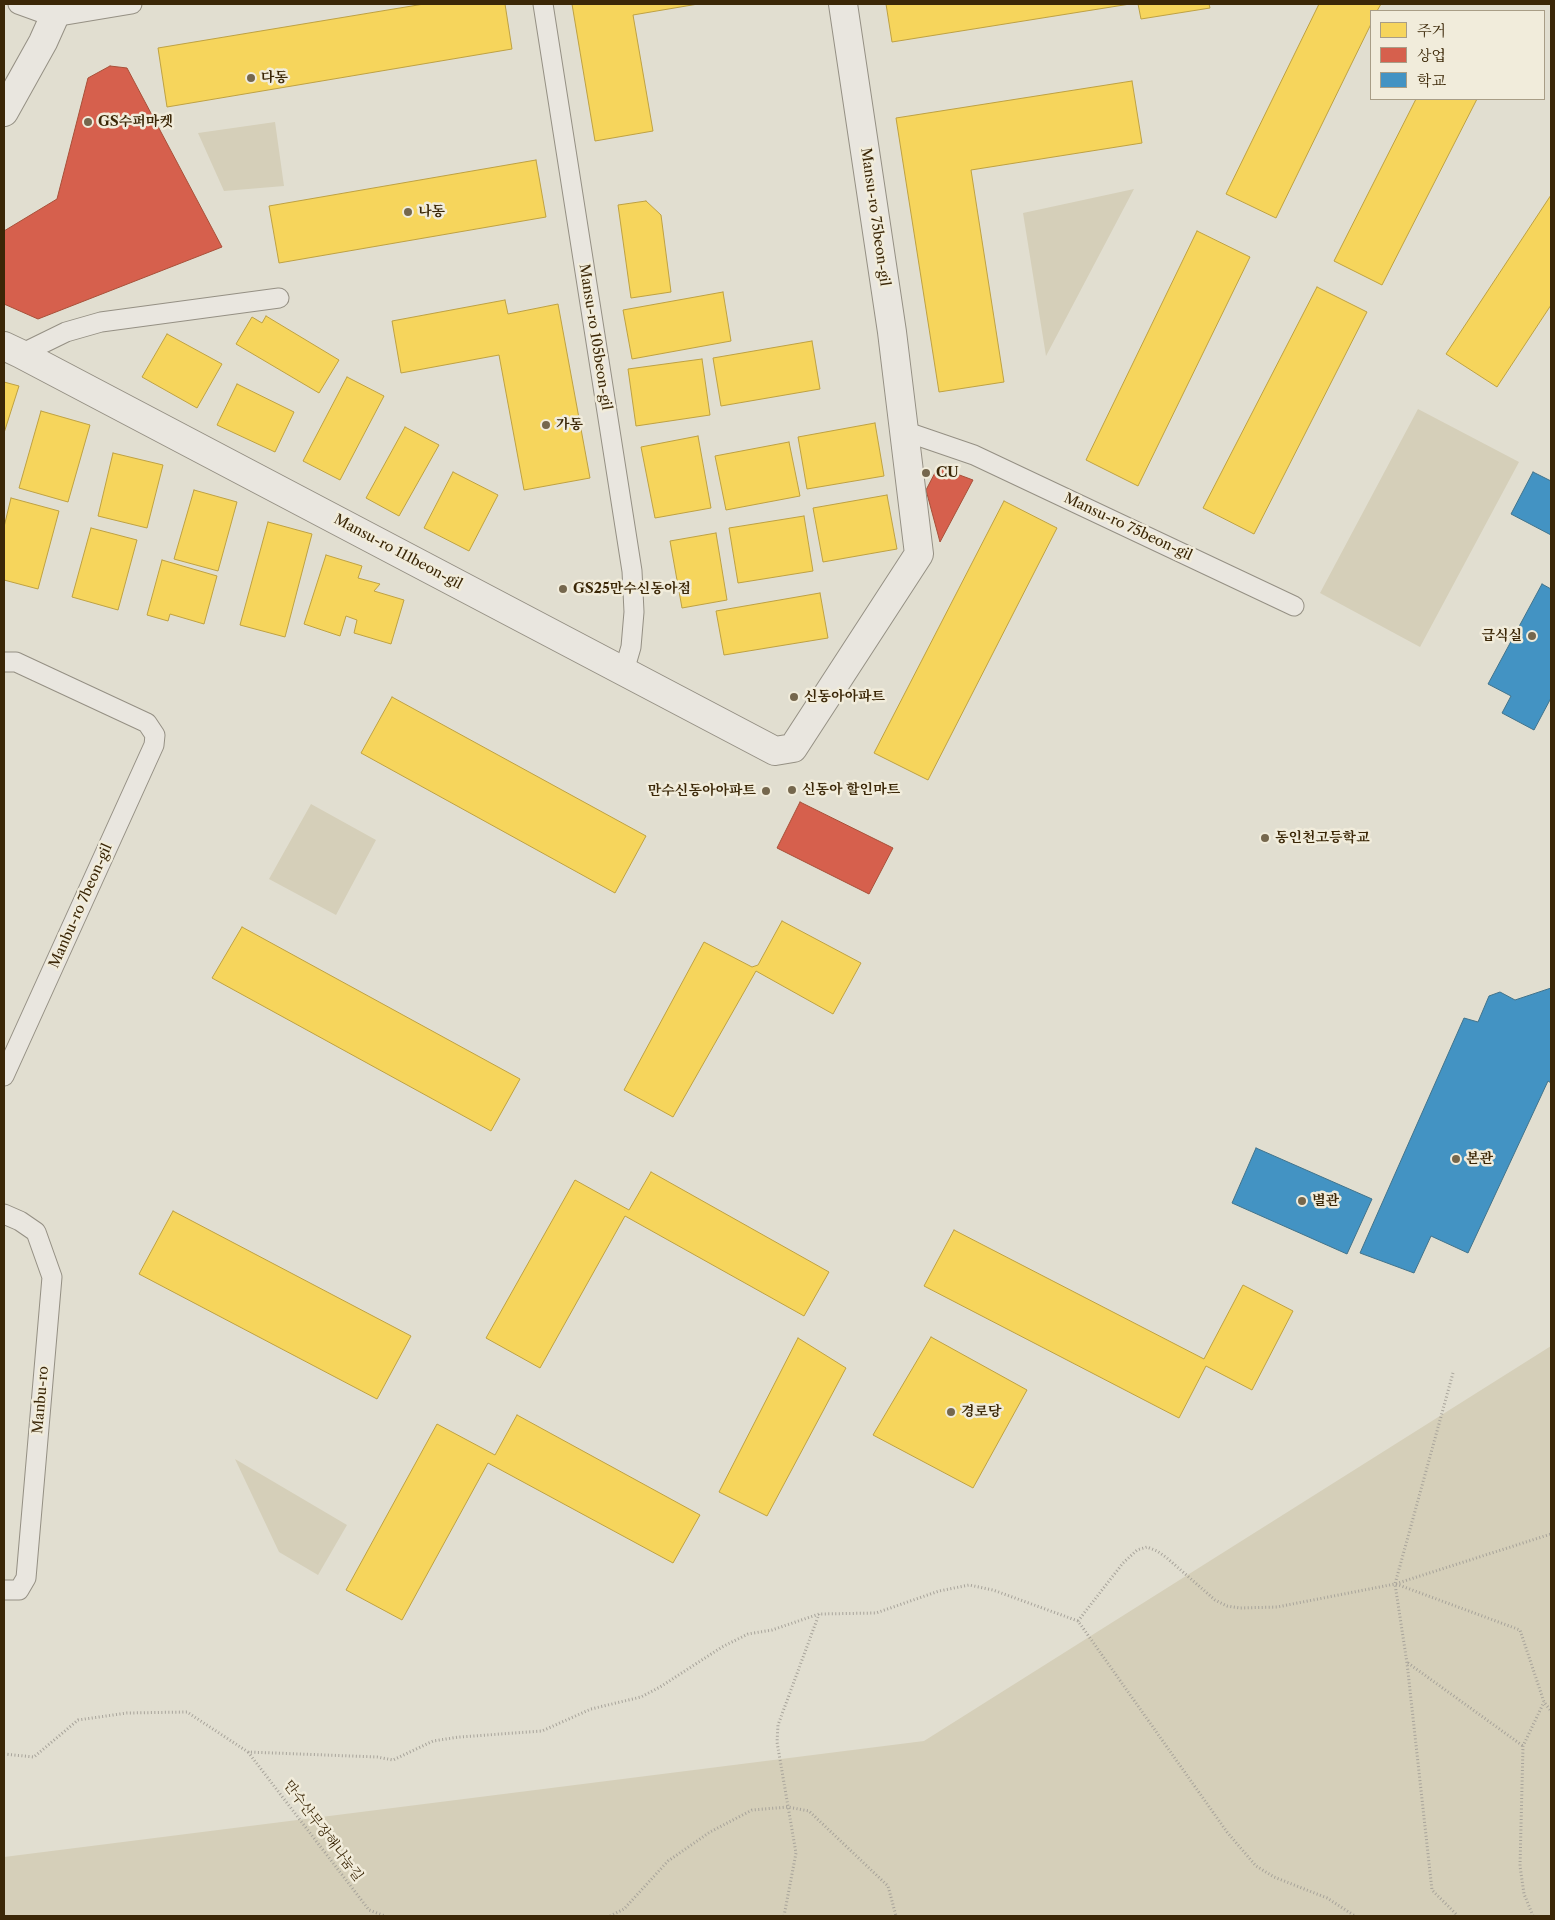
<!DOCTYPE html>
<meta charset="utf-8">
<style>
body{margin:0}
#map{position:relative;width:1555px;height:1920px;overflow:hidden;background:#e1ded0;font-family:"Libre Caslon Text","Noto Serif KR",serif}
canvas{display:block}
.frame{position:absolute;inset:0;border:5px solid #3b2707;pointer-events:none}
.legend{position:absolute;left:1370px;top:10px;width:175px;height:90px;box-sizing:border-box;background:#f1ecdb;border:1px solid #a89d86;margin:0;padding:6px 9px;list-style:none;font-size:15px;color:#3b2707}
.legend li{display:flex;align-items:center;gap:10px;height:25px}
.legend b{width:25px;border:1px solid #a89d86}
</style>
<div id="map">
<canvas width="1555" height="1920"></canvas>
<div class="frame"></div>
<ul class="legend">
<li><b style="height:14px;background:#f6d55c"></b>주거</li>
<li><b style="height:14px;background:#d6604d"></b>상업</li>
<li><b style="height:14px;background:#4393c3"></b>학교</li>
</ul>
</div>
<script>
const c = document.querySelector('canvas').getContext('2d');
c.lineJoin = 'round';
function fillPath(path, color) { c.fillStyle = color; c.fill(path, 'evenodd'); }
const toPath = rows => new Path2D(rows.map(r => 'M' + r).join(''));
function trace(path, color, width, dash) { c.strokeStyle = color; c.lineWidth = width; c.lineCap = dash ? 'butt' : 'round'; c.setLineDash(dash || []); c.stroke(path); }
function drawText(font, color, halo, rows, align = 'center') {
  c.font = font + ' "Libre Caslon Text","Noto Serif KR",serif'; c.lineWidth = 5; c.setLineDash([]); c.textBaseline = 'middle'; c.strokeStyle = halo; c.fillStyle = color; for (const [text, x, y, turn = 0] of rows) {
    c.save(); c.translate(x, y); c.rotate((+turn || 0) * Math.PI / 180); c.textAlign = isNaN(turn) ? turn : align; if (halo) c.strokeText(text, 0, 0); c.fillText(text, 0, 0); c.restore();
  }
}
fillPath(toPath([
 [275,122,284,186,224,191,198,133],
 [1134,189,1046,356,1023,213],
 [1418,409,1519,462,1420,647,1320,593],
 [311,804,376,840,336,915,269,879],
 [1551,1346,1551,1916,4,1916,4,1857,924,1741],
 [235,1459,347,1525,318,1575,279,1552]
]), '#d5cfb9');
const homes = toPath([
 [424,4,505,4,512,49,167,107,158,48,424,4],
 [572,4,698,4,633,15,653,131,595,141,572,4],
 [886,4,1130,4,892,42,886,4],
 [1138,4,1209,4,1210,8,1141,19,1138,4],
 [1319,4,1381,4,1377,11,1371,11,1371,24,1276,218,1226,194,1319,4],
 [1132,81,1142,143,971,170,1004,382,939,392,896,118,1132,81],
 [1416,99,1477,99,1382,285,1334,261,1416,99],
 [536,160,546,217,279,263,269,206,536,160],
 [1551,195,1551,305,1497,387,1446,354,1551,195],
 [646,201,661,215,671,292,631,298,618,205,646,201],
 [1197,231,1250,257,1138,486,1086,460,1197,231],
 [1317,287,1367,312,1254,534,1203,508,1317,287],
 [723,292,731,341,632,359,623,310,723,292],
 [505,300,508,314,558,304,590,478,524,490,499,355,401,373,392,321,505,300],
 [266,316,339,360,319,393,236,344,252,317,262,323,266,316],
 [167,334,222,364,197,408,142,377,167,334],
 [812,341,820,389,721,406,713,358,812,341],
 [702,359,710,415,636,426,628,369,702,359],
 [347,377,384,396,340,480,303,461,347,377],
 [4,382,19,386,4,433,4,382],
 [237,384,294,412,275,452,217,425,237,384],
 [41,411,90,425,68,502,19,488,41,411],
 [875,423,884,476,807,489,798,437,875,423],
 [405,427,439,445,399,516,366,498,405,427],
 [698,436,711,508,655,518,641,447,698,436],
 [789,442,800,496,726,510,715,456,789,442],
 [113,453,163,465,147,528,98,516,113,453],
 [453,472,498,495,469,551,424,528,453,472],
 [194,490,237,502,218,571,174,559,194,490],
 [887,495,897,549,823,562,813,508,887,495],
 [11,498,59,511,38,589,4,580,4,527,11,498],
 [1004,501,1057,528,928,780,874,753,1004,501],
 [804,516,813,571,738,583,729,528,804,516],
 [268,522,312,534,285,637,240,625,268,522],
 [91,528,137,540,118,610,72,597,91,528],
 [716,533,727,600,682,608,670,541,716,533],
 [326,555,362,566,358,578,380,584,374,591,404,600,391,644,354,633,357,620,346,616,340,636,304,624,326,555],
 [162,560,217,576,204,624,170,614,168,621,147,615,162,560],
 [820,593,828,638,724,655,716,611,820,593],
 [392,697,646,836,615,893,361,753,392,697],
 [782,921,861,963,833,1014,756,971,673,1117,624,1090,704,942,752,967,758,965,782,921],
 [242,927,520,1079,491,1131,212,978,242,927],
 [651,1172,829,1272,804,1316,625,1216,540,1368,486,1338,575,1180,629,1210,651,1172],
 [173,1211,411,1336,377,1399,139,1274,173,1211],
 [954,1230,1204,1359,1243,1285,1293,1311,1252,1390,1206,1366,1179,1418,924,1286,954,1230],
 [931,1337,1027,1390,973,1488,873,1435,931,1337],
 [798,1338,846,1368,767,1516,719,1492,798,1338],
 [517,1415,700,1515,673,1563,488,1463,402,1620,346,1590,437,1424,495,1455,517,1415]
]);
fillPath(homes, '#f6d55c');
trace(homes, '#bea142', 1);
const shops = toPath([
 [110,66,127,68,222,247,38,319,4,304,4,231,57,199,88,78,110,66],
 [938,467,973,480,940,542,926,490,938,467],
 [800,802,893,848,869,894,777,848,800,802]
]);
fillPath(shops, '#d6604d');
trace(shops, '#a84f38', 1);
const schools = toPath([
 [1533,472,1551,481,1551,535,1511,514,1533,472],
 [1542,584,1551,589,1551,698,1534,730,1502,713,1511,696,1488,684,1542,584],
 [1551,988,1551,1083,1548,1081,1468,1253,1431,1236,1414,1273,1360,1253,1464,1018,1478,1022,1489,996,1500,992,1515,1000,1551,988],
 [1256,1148,1372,1199,1347,1254,1232,1203,1256,1148]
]);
fillPath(schools, '#4393c3');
trace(schools, '#41738b', 1);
const service = toPath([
 [18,4,54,17,132,4],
 [543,4,632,571,634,612,631,647,624,671],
 [21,354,66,332,101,322,279,298],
 [904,431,974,455,1294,606],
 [4,662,16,662,147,723,155,735,154,745,4,1076],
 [4,1214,20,1221,36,1232,52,1277,26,1578,19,1590,4,1590]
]);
const minor = toPath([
 [4,346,21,354,775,751,793,748,919,554,892,332,843,4]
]);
const tertiary = toPath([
 [4,112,43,42,60,4]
]);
trace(service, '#959084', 21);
trace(minor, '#959084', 30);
trace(tertiary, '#959084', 30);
trace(toPath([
 [1453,1373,1395,1584,1407,1663,1432,1890,1456,1914,1454,1916],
 [1396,1584,1520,1630,1544,1702,1551,1711],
 [1078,1621,1123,1563,1137,1550,1147,1547,1157,1551,1167,1558,1215,1600,1227,1606,1240,1608,1277,1607,1395,1584,1551,1534],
 [1408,1663,1523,1746],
 [248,1752,369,1910,385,1916],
 [4,1754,34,1757,78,1720,127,1713,187,1712,248,1752,377,1757,393,1760,433,1741,459,1737,542,1731,591,1709,641,1697,660,1687,722,1647,748,1634,772,1630,819,1614,876,1613,939,1591,969,1585,993,1590,1078,1621,1227,1832,1256,1866,1274,1877,1327,1898,1355,1916],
 [610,1916,624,1909,668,1861,710,1832,752,1810,788,1807,809,1811,888,1886,896,1916],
 [784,1916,796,1853,777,1742,778,1725,819,1614],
 [1533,1916,1524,1894,1520,1866,1523,1746,1544,1702]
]), '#a7a39a', 3, [1, 2.5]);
trace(service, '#e9e6df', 19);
trace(minor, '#e9e6df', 28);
trace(tertiary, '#e9e6df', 28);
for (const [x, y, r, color] of [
 [251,78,5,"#75674d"],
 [88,122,5,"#75674d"],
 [408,212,5,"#75674d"],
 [546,425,5,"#75674d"],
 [926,473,5,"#75674d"],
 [563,589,5,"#75674d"],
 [1532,636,5,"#75674d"],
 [794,697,5,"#75674d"],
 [792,790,5,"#75674d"],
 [766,791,5,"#75674d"],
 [1265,838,5,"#75674d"],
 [1456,1159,5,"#75674d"],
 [1302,1201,5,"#75674d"],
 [951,1412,5,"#75674d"]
]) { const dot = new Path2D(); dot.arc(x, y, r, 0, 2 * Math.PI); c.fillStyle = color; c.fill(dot); trace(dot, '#f1ecdb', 2); }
drawText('bold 14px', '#3b2707', '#f1ecdb', [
 ["다동",261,78],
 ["GS수퍼마켓",98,122],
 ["나동",418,212],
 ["가동",556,425],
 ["CU",936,473],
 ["GS25만수신동아점",573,589],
 ["급식실",1522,636,"right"],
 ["신동아아파트",804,697],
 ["신동아 할인마트",802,790],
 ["만수신동아아파트",756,791,"right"],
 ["동인천고등학교",1275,838],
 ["본관",1466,1159],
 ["별관",1312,1201],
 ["경로당",961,1412]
], 'left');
drawText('14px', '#3b2707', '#f1ecdb', [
 ["Mansu-ro 75beon-gil",875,217,82],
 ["Mansu-ro 105beon-gil",595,337,81],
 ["Mansu-ro 75beon-gil",1128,527,25],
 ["Mansu-ro 111beon-gil",398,552,28],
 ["Manbu-ro 7beon-gil",81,906,-66],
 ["Manbu-ro",41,1400,-85],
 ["만수산무장해나눔길",323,1831,53]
]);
</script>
